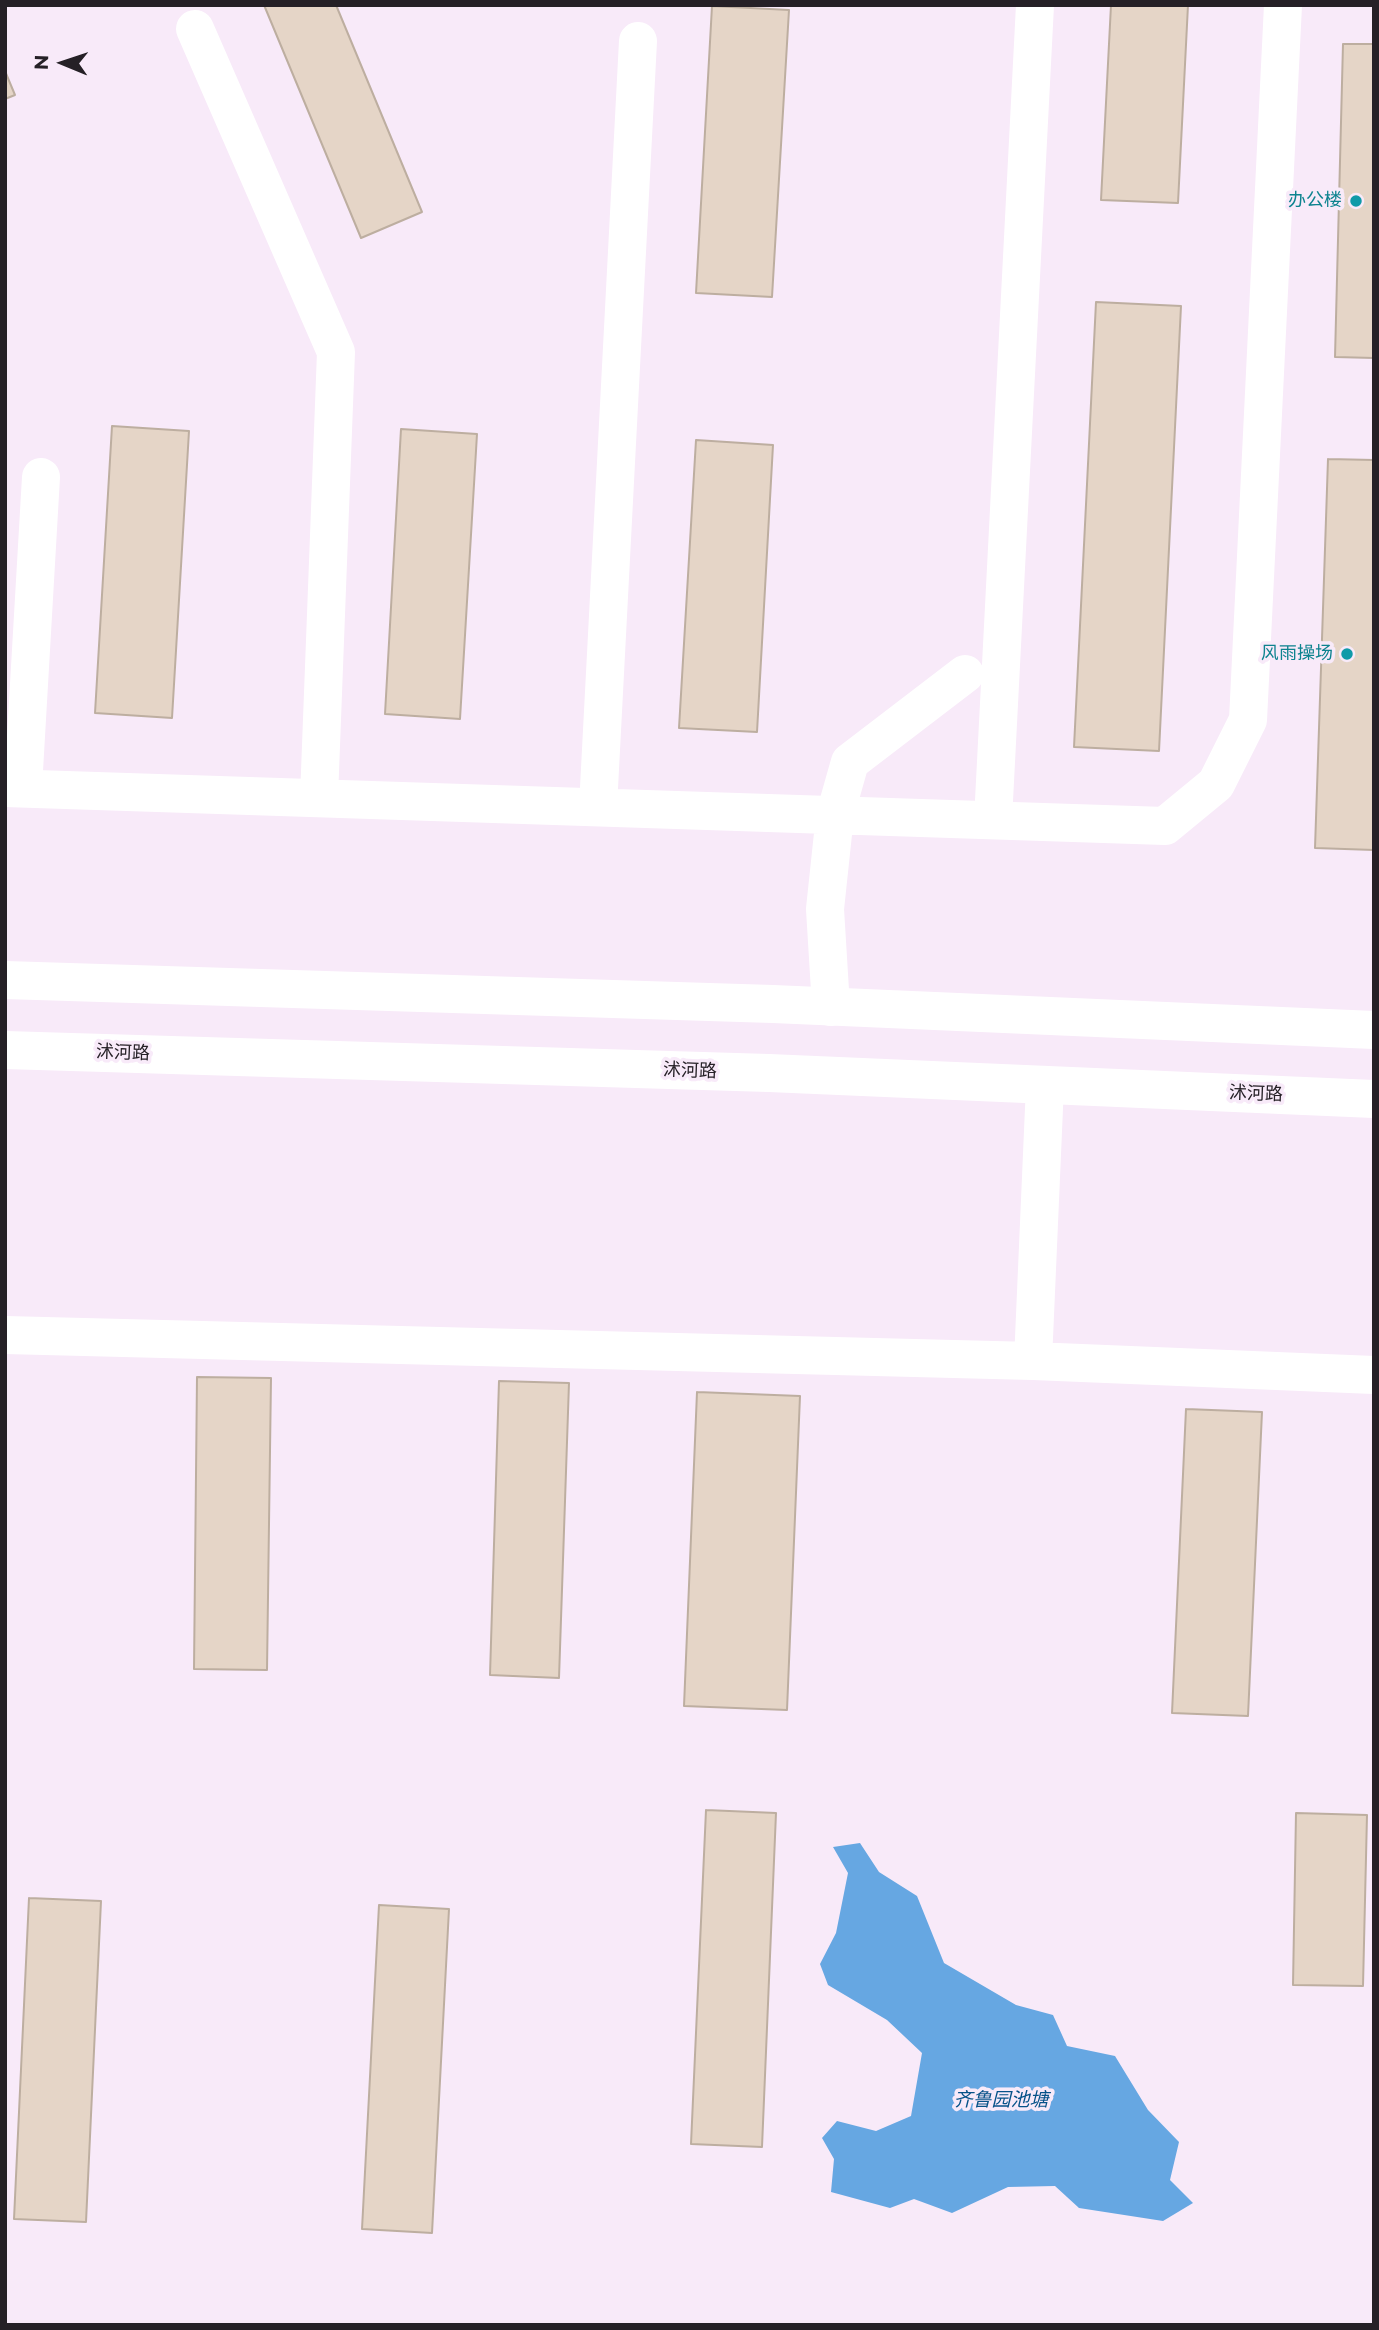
<!DOCTYPE html>
<meta charset="utf-8">
<style>
body{margin:0}
#map{position:relative;width:1379px;height:2330px;overflow:hidden;background:#f8eaf9;font-family:Montserrat,sans-serif}
canvas{display:block}
.frame{position:absolute;inset:0;border:7px solid #252026;pointer-events:none}
.north{position:absolute;left:28px;top:28px;width:70px;height:70px;-webkit-text-stroke:5px #f8eaf9;paint-order:stroke;rotate:272deg;font-size:19px;font-weight:700;line-height:28px;text-align:center;color:#252026}
.north::after{content:'';display:block;margin:auto;width:24px;height:32px;background:#252026;clip-path:polygon(50% 0,100% 100%,50% 72%,0 100%)}
</style>
<div id="map">
<canvas width="1379" height="2330"></canvas>
<div class="frame"></div>
<div class="north">N</div>
</div>
<script>
const c = document.querySelector('canvas').getContext('2d');
c.lineJoin = 'round';
function fillPath(path, color) { c.fillStyle = color; c.fill(path, 'evenodd'); }
const toPath = rows => new Path2D(rows.map(r => 'M' + r).join(''));
function trace(path, color, width, dash) { c.strokeStyle = color; c.lineWidth = width; c.lineCap = dash ? 'butt' : 'round'; c.setLineDash(dash || []); c.stroke(path); }
function drawText(font, color, halo, rows, align = 'center') {
  c.font = font + ' Montserrat,"Noto Sans SC",sans-serif'; c.lineWidth = 7; c.setLineDash([]); c.textBaseline = 'middle'; c.strokeStyle = halo; c.fillStyle = color; for (const [text, x, y, turn = 0] of rows) {
    c.save(); c.translate(x, y); c.rotate((+turn || 0) * Math.PI / 180); c.textAlign = isNaN(turn) ? turn : align; if (halo) c.strokeText(text, 0, 0); c.fillText(text, 0, 0); c.restore();
  }
}
fillPath(toPath([
 [860,1843,879,1872,917,1896,944,1963,1016,2005,1053,2015,1067,2046,1115,2056,1148,2110,1179,2142,1170,2180,1193,2203,1163,2221,1079,2208,1055,2186,1008,2187,952,2213,914,2199,890,2208,831,2192,834,2159,822,2138,837,2121,876,2131,911,2116,922,2053,887,2020,828,1985,820,1964,836,1933,848,1873,833,1847]
]), '#66a7e2');
const building = toPath([
 [264,5,336,5,422,212,361,238,264,5],
 [1111,5,1188,5,1178,203,1101,200,1111,5],
 [712,6,789,10,772,297,696,293,712,6],
 [1343,44,1374,44,1374,358,1335,357,1343,44],
 [5,71,15,95,5,99,5,71],
 [1096,302,1181,306,1159,751,1074,747,1096,302],
 [112,426,189,431,172,718,95,713,112,426],
 [401,429,477,434,460,719,385,714,401,429],
 [696,440,773,445,757,732,679,728,696,440],
 [1328,459,1374,460,1374,850,1315,848,1328,459],
 [197,1377,271,1378,267,1670,194,1669,197,1377],
 [499,1381,569,1383,559,1678,490,1675,499,1381],
 [697,1392,800,1396,787,1710,684,1706,697,1392],
 [1186,1409,1262,1412,1248,1716,1172,1713,1186,1409],
 [706,1810,776,1813,762,2147,691,2144,706,1810],
 [1296,1813,1367,1815,1363,1986,1293,1985,1296,1813],
 [29,1898,101,1901,86,2222,14,2219,29,1898],
 [379,1905,449,1909,432,2233,362,2229,379,1905]
]);
fillPath(building, '#e5d5c7');
trace(building, '#bdaea0', 2);
trace(toPath([
 [195,29,336,352,319,798],
 [5,788,1165,826,1216,784,1248,720,1283,5],
 [23,788,41,477],
 [598,807,638,41],
 [993,820,1035,5],
 [831,1007,825,909,835,815,850,762,965,674],
 [5,1335,1033,1361,1374,1375],
 [1033,1361,1045,1085]
]), '#fff', 38);
trace(toPath([
 [5,980,773,1004,1374,1030],
 [5,1050,769,1073,1374,1099]
]), '#fff', 38);
for (const [x, y, r, color] of [
 [1356,201,7,"#0f9aa8"],
 [1347,654,7,"#0f9aa8"]
]) { const dot = new Path2D(); dot.arc(x, y, r, 0, 2 * Math.PI); c.fillStyle = color; c.fill(dot); trace(dot, '#f8eaf9', 2.5); }
drawText('18px', '#0d838f', '#f8eaf9', [
 ["办公楼",1342,201],
 ["风雨操场",1333,654]
], 'right');
drawText('18px', '#252026', '#f8eaf9', [
 ["沭河路",123,1053,2],
 ["沭河路",690,1071,2],
 ["沭河路",1256,1094,2]
]);
drawText('italic 19px', '#065289', '#f8eaf9', [
 ["齐鲁园池塘",1001,2100]
]);
</script>
